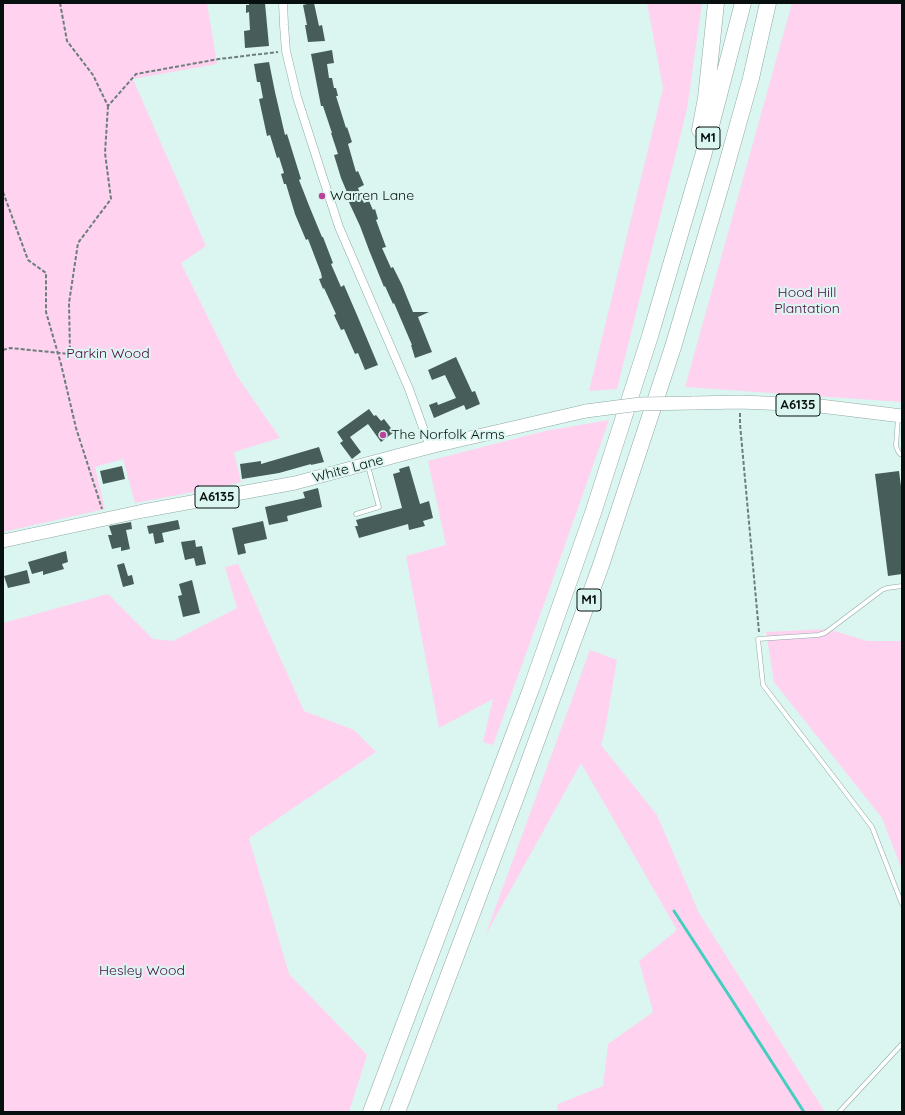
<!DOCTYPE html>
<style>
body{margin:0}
#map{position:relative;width:905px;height:1115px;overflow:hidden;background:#dbf6f1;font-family:Quicksand,sans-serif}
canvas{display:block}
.frame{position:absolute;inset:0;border:4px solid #07100e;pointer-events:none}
</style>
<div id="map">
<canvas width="905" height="1115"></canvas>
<div class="frame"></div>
</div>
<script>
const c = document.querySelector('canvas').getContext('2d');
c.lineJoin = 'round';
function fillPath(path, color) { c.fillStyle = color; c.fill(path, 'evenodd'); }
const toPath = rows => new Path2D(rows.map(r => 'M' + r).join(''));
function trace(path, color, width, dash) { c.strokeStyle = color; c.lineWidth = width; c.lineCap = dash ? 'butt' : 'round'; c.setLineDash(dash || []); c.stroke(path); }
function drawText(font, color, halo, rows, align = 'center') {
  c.font = font + ' Quicksand,sans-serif'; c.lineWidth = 4; c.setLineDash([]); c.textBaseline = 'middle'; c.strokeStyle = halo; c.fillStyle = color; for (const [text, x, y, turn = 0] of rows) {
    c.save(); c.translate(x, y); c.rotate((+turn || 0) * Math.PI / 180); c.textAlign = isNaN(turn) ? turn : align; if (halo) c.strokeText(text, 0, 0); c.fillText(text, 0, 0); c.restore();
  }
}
fillPath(toPath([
 [3,3,207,3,217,64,133,79,206,246,181,263,237,376,280,438,234,452,241,482,230,485,135,503,123,459,95,467,105,509,3,532],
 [647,3,702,3,687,109,617,389,589,391,663,88],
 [792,3,902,3,902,402,685,387],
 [609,420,549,590,493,745,483,742,493,699,439,728,406,556,446,545,428,461,545,431],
 [238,564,304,711,354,730,376,752,249,838,289,974,367,1055,349,1112,3,1112,3,623,108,594,153,639,173,641,237,608,225,567],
 [828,629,867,641,902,641,902,870,882,818,774,682,766,632],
 [590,650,617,660,605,730,601,745,657,815,699,913,825,1112,557,1112,558,1104,603,1086,608,1044,653,1012,639,961,677,930,581,763,485,936]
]), '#ffd2ef');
trace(toPath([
 [674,911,732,1000,804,1112]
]), '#43cebf', 3);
fillPath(toPath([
 [249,3,265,3,269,46,245,48,244,31,250,30,249,12,246,13,246,5,249,5],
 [311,3,314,3,319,26,322,25,325,41,308,42,305,25,307,25,303,5],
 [332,50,334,63,327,64,329,78,332,78,334,88,336,88,338,96,336,96,346,128,347,127,352,142,348,144,356,172,358,171,364,185,358,188,364,203,369,201,373,210,375,209,378,219,376,220,386,247,382,248,391,268,393,267,402,285,413,312,429,312,418,317,432,352,415,358,411,345,412,345,394,303,393,304,385,286,384,287,369,250,360,226,347,198,349,197,341,178,334,155,338,154,331,133,332,133,323,106,321,106,311,54],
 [269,62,275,92,285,135,287,134,301,179,299,180,310,208,322,237,323,237,333,263,331,264,341,287,344,285,357,315,378,365,365,370,358,353,355,354,344,329,341,330,334,315,336,314,324,288,323,289,319,279,322,278,321,273,308,239,306,240,295,214,286,184,284,184,281,174,284,173,279,157,277,158,270,135,267,136,259,99,263,98,260,82,257,82,254,64],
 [456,357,472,392,475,391,480,404,466,410,464,405,434,418,429,405,437,402,438,405,456,398,445,375,432,380,428,370],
 [369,409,374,416,376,415,381,421,384,419,394,432,381,442,368,424,350,437,361,452,352,459,340,443,343,441,337,432],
 [319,447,324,462,311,465,311,464,279,473,242,479,240,464,261,461,261,464],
 [122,466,125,479,103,484,100,471],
 [409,466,420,504,429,501,433,518,423,521,425,526,409,530,408,524,359,538,355,526,358,526,356,520,402,508,393,474,400,472,399,469],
 [899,471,902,494,902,574,888,576,875,474],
 [318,488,322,507,287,516,288,521,269,525,265,507,305,498,303,492],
 [178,520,180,529,162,533,164,542,155,544,153,533,149,534,147,526],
 [263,521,267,539,244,544,246,553,238,555,232,528],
 [131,522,132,529,126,530,130,549,121,551,121,547,112,549,108,535,112,535,109,526],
 [195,540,196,547,202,546,206,564,196,566,194,558,185,560,181,542],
 [66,551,68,562,62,564,64,569,43,575,43,571,32,574,28,562],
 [124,563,128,576,132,575,134,584,123,587,117,565],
 [27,570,30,583,8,588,4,576],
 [192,580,200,613,183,617,178,596,182,595,179,584]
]), '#465d5a');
const lane = toPath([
 [898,418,896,446,898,451,900,454,902,455],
 [356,514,379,507,368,466],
 [902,586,887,588,882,590,825,633,818,635,758,639,763,685,872,827,902,904],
 [839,1112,902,1044]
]);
const street = toPath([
 [283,3,284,25,286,51,297,97,323,178,339,227,409,389,430,447]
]);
const primary = toPath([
 [693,403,740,402,812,405,902,416],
 [3,541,143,511,295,483,430,447,586,411]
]);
const highway = toPath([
 [700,130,706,98,716,3],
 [371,1112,531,689,593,513,650,336,703,156,743,3],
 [397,1112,516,797,601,565,673,347,721,185,751,78,768,3]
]);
trace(lane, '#8fa9a4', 5);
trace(street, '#8fa9a4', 9);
trace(primary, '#8fa9a4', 14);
trace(highway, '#8fa9a4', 17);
trace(toPath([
 [60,3,67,41,93,75,108,106,136,74,219,59,278,52],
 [3,192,28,260,46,273,46,312,61,364,76,428,102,509],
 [3,350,10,348,70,354,69,303,78,243,111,199,105,153,108,106],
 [740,413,740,424,759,632]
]), '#6c7e7b', 2, [4, 2]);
trace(lane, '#fff', 4);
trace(street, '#fff', 8);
trace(primary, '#fff', 13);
trace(highway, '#fff', 16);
const primaryBridge = toPath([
 [586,411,640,404,693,403]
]);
trace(primaryBridge, '#8fa9a4', 14, []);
trace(primaryBridge, '#fff', 13);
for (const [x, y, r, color] of [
 [322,196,4,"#b9439a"],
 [383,435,4,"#b9439a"]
]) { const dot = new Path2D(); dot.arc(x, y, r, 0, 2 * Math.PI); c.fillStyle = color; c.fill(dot); trace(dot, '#dbf6f1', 1.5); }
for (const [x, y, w] of [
 [708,138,24],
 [798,405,44],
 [217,497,44],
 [589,600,24]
]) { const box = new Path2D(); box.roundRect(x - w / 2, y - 11, w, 22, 3); c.fillStyle = '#dbf6f1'; c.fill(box); trace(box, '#07100e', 1); }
drawText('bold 13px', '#07100e', null, [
 ["M1",708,138],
 ["A6135",798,405],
 ["A6135",217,497],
 ["M1",589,600]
]);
drawText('14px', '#07100e', '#dbf6f1', [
 ["Warren Lane",330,196],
 ["The Norfolk Arms",391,435]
], 'left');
drawText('14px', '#4f063f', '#dbf6f1', [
 ["Hood Hill",807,293],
 ["Plantation",807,309],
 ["Parkin Wood",108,354],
 ["Hesley Wood",142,971]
]);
drawText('14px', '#07100e', '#dbf6f1', [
 ["White Lane",348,469,-15]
]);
</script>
